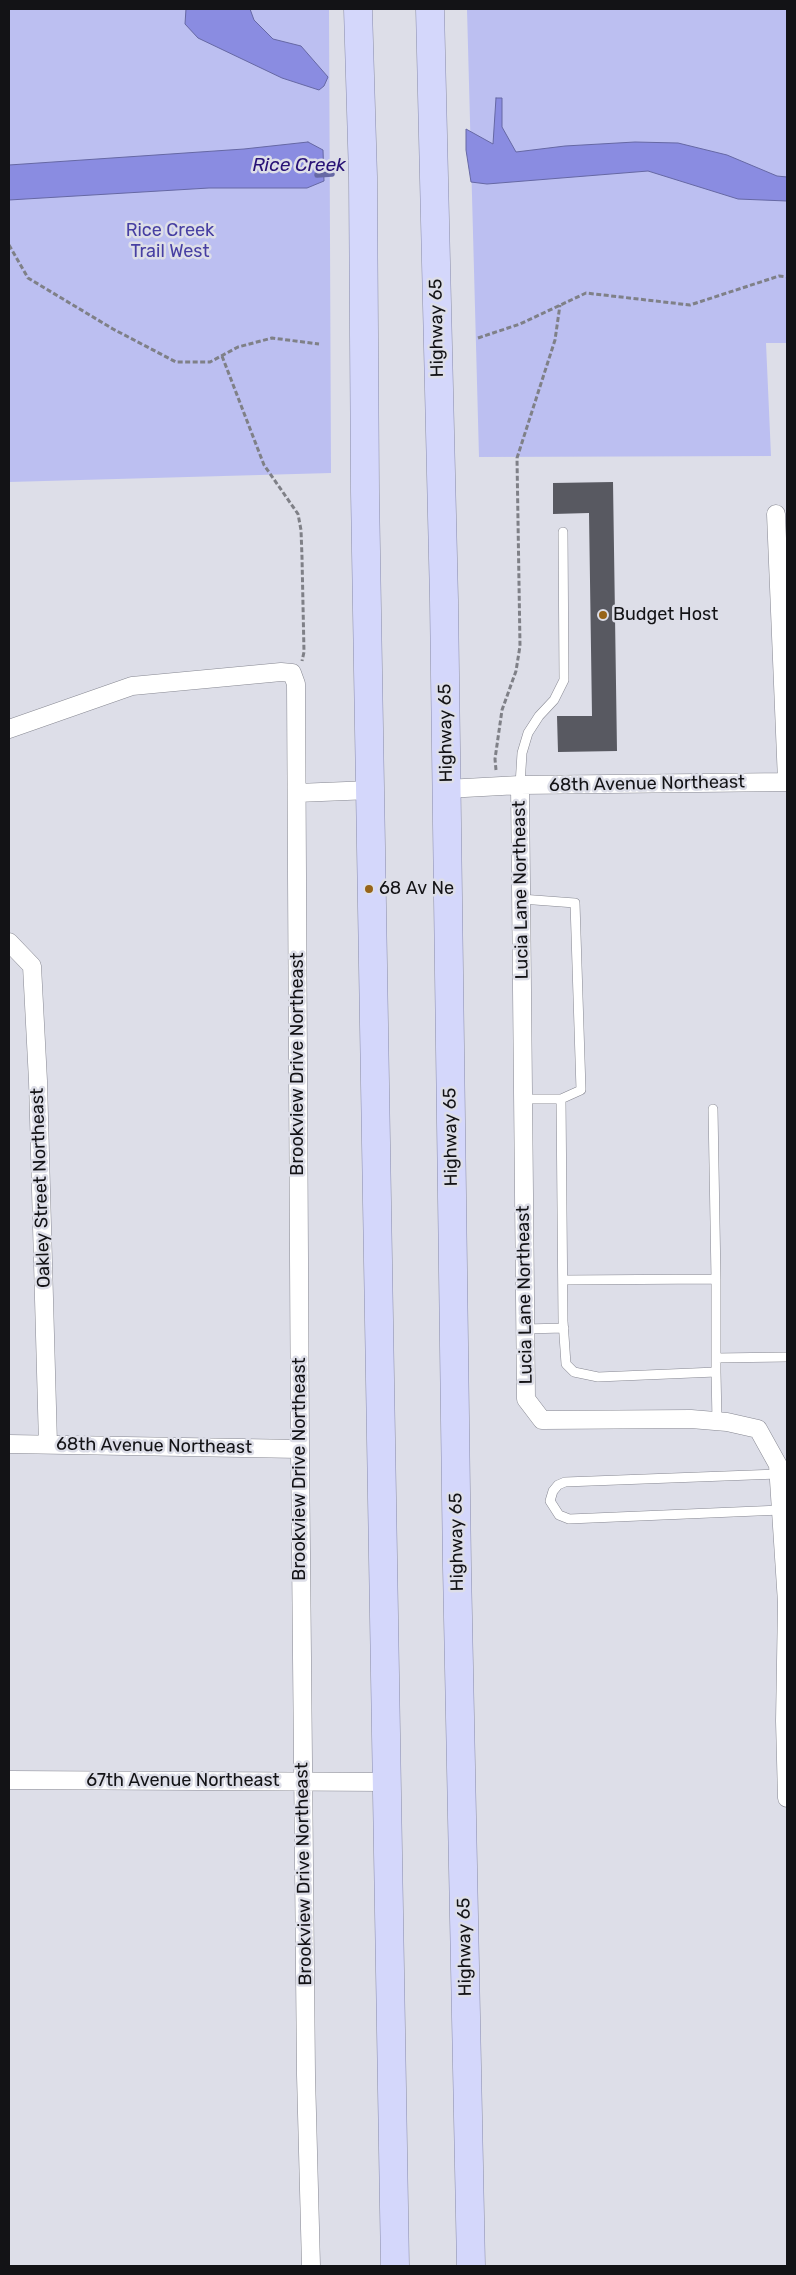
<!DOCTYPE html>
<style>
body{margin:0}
#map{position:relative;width:796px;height:2275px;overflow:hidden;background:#dddee8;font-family:Rubik,sans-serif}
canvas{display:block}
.frame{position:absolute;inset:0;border:10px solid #131316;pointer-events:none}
</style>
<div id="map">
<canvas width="796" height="2275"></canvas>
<div class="frame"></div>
</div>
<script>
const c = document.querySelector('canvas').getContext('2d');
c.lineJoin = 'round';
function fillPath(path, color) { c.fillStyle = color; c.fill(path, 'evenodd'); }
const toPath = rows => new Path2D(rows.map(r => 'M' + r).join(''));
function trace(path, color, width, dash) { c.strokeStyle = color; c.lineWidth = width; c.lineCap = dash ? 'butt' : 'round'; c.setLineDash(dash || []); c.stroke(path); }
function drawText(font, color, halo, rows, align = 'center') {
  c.font = font + ' Rubik,sans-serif'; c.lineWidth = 5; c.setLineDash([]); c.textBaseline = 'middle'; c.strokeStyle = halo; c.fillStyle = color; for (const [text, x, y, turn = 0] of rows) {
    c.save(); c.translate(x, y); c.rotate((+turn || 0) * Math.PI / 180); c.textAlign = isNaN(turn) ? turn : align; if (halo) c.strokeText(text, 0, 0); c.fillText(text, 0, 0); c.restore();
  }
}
fillPath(toPath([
 [9,9,329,9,331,473,9,482],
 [467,9,787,9,787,343,766,343,771,456,479,457]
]), '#bcbff1');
const water = toPath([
 [186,9,250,9,254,20,273,39,301,46,328,77,324,86,319,90,282,78,198,38,185,24,186,9],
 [496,98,502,98,502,127,516,152,565,146,635,142,678,143,727,155,777,176,787,177,787,201,738,199,648,171,487,184,471,182,466,150,466,129,493,144,496,98],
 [308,142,323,150,324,181,307,188,209,188,9,200,9,165,244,149,308,142]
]);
fillPath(water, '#8a8ce1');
trace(water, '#6668a4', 1);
trace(toPath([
 [317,175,332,174]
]), '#6668a4', 5.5);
fillPath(toPath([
 [613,482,617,751,558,752,557,716,592,716,589,513,553,514,553,483]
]), '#585961');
const service = toPath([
 [520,785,522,753,528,733,539,716,554,700,564,680,563,532],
 [521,899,575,903,581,1090,561,1099,523,1099],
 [561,1099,563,1321,566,1364,574,1372,598,1377,716,1372,717,1421],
 [563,1280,716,1279,713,1109],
 [525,1329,564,1328],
 [716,1358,787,1357],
 [716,1372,716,1279],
 [778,1474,565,1482,558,1485,553,1491,550,1501,559,1515,569,1519,781,1510]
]);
const minor = toPath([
 [776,514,787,781],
 [9,729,132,686,281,672,292,673,296,684,300,1449,306,2075,311,2266],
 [520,785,526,1399,542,1420,691,1419,727,1422,758,1429,778,1465,787,1603,785,1721,787,1798],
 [446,789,520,785,787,782],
 [297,793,371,790],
 [9,942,32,966,38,1081,48,1444],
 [9,1444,300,1449],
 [9,1780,387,1782]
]);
const trunk = toPath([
 [358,9,363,177,365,492,395,2266],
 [430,9,444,600,457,1567,471,2266]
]);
trace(service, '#868791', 10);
trace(minor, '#868791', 19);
trace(trunk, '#898caa', 29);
trace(toPath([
 [9,245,28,278,113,329,176,362,210,362,238,347,272,338,319,344],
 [478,338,520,324,586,293,690,305,779,276,787,277],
 [222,356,264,465,298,514,301,530,302,557,304,652,302,661],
 [496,770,495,759,502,710,516,671,520,646,517,458,555,340,560,305]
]), '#7f8087', 3, [5, 2.5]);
trace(service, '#fff', 9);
trace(minor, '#fff', 18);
trace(trunk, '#d4d7fb', 28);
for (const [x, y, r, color] of [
 [603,615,5,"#976418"],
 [369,889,5,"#976418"]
]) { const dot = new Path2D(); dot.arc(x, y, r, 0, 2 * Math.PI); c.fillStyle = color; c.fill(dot); trace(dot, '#dddee8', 2); }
drawText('18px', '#473fa2', '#dddee8', [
 ["Rice Creek",170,231],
 ["Trail West",170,252]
]);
drawText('18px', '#131316', '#dddee8', [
 ["Highway 65",437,328,-91],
 ["Highway 65",446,733,-91],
 ["68th Avenue Northeast",647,784,-1],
 ["Lucia Lane Northeast",521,890,-91],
 ["Brookview Drive Northeast",298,1064,-90],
 ["Highway 65",451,1137,-91],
 ["Oakley Street Northeast",41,1188,-92],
 ["Lucia Lane Northeast",525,1295,-91],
 ["68th Avenue Northeast",154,1446,1],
 ["Brookview Drive Northeast",300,1469,-90],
 ["Highway 65",457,1542,-91],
 ["67th Avenue Northeast",183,1781],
 ["Brookview Drive Northeast",304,1874,-91],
 ["Highway 65",465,1947,-91]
]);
drawText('18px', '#131316', '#dddee8', [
 ["Budget Host",613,615],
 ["68 Av Ne",379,889]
], 'left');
drawText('italic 19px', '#281276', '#dddee8', [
 ["Rice Creek",299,166]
]);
</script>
